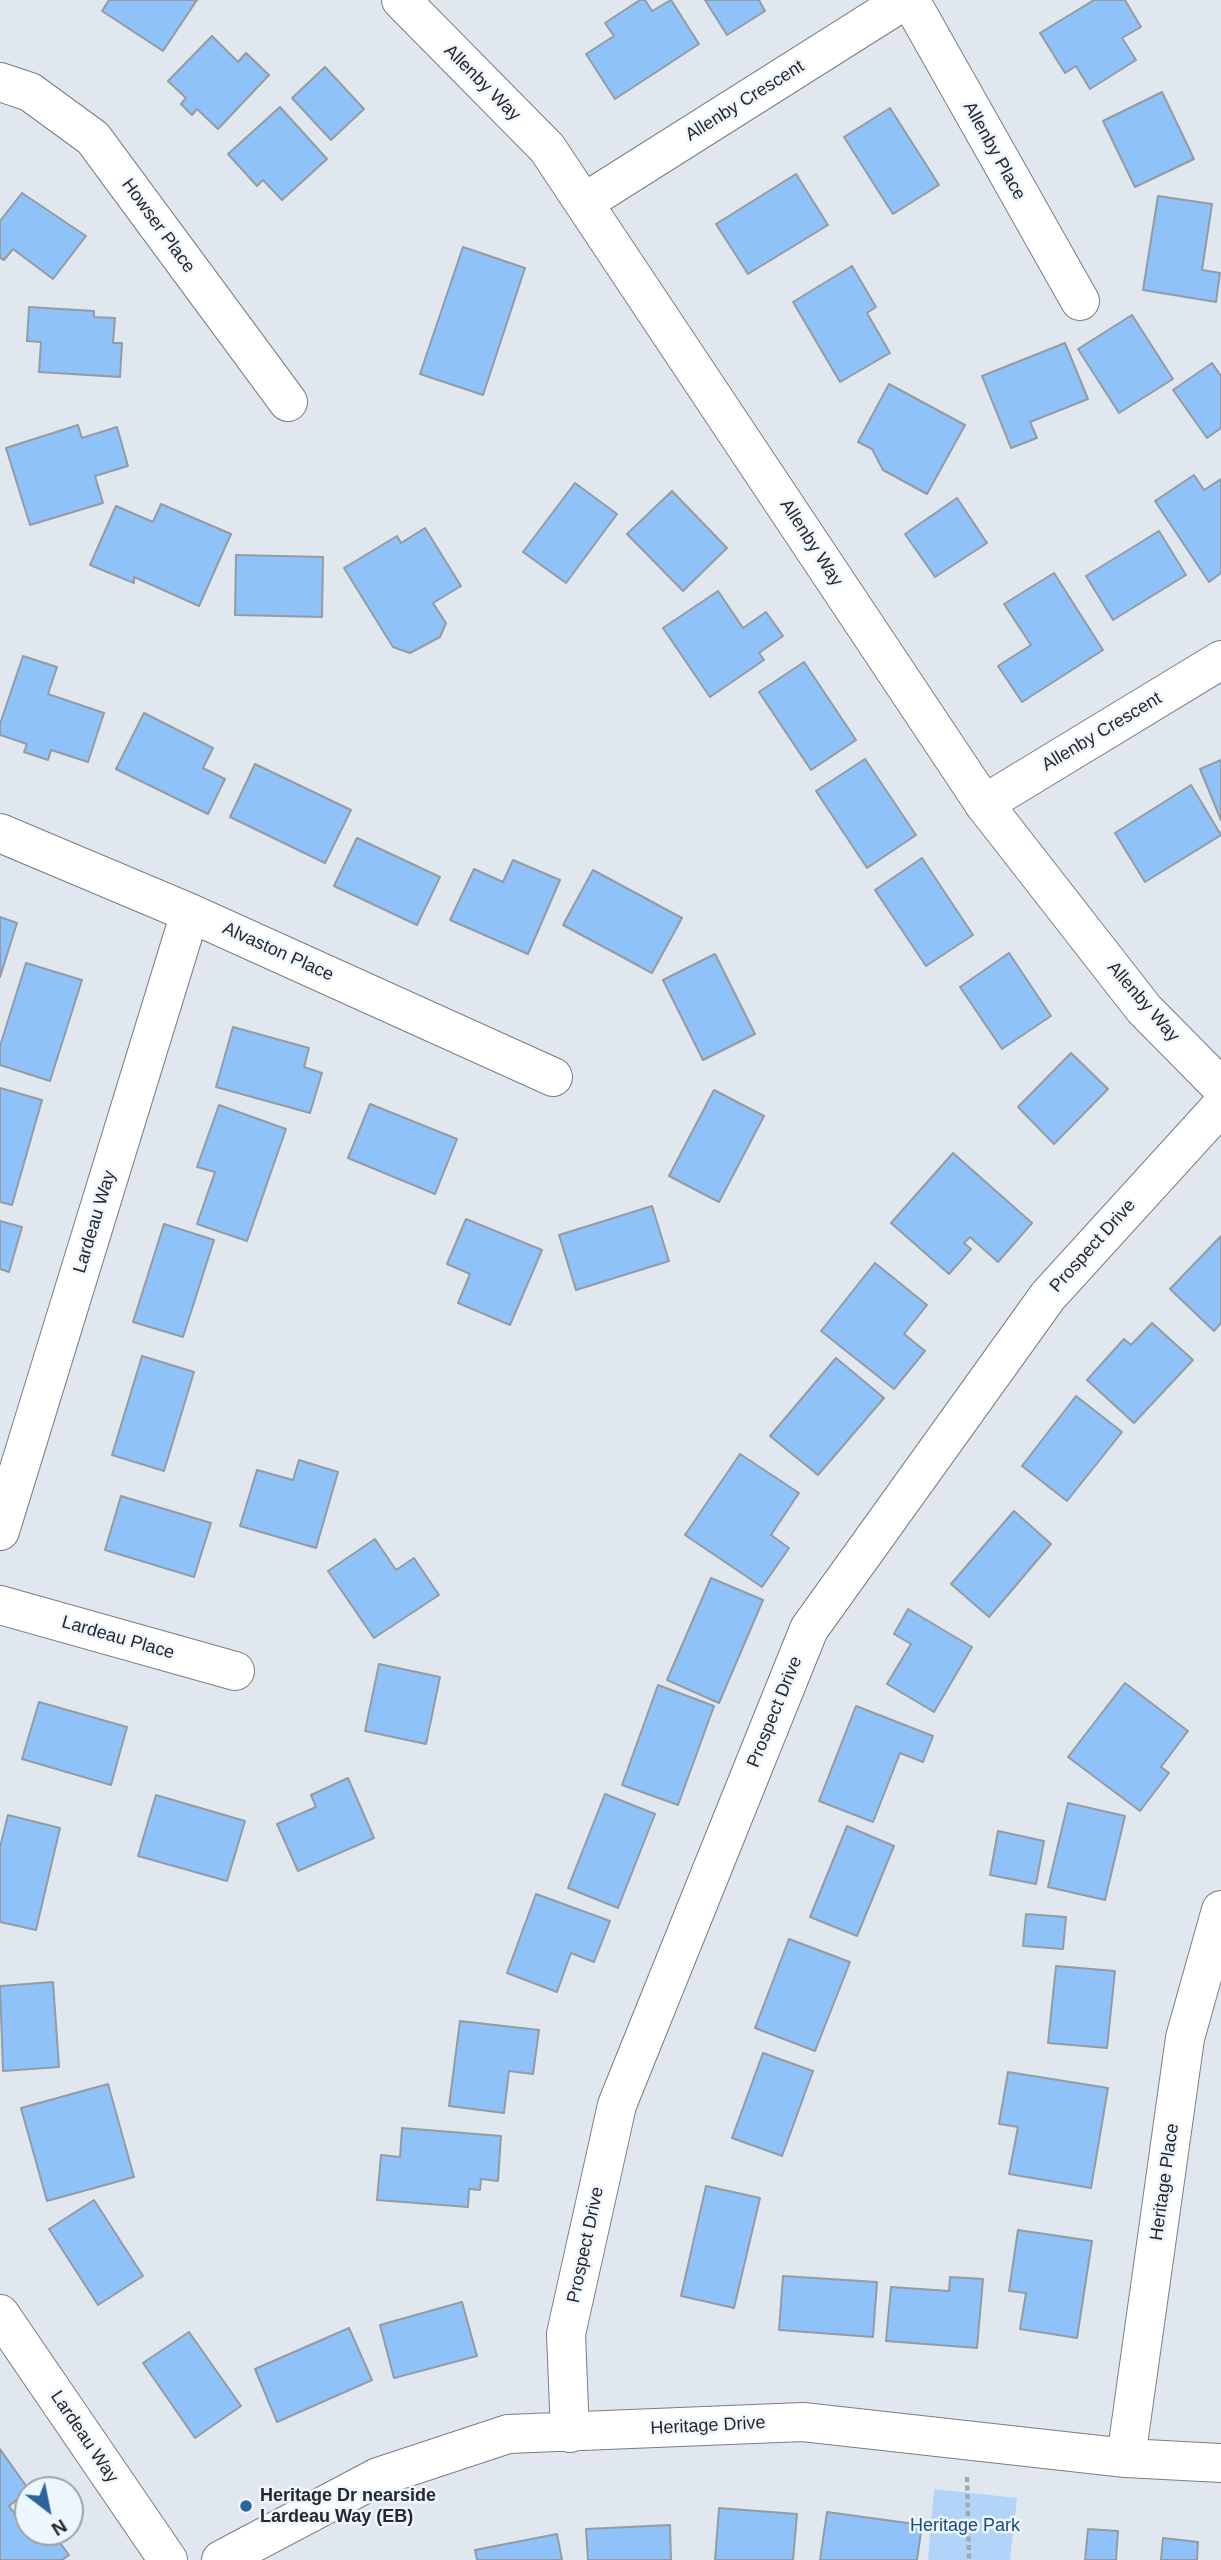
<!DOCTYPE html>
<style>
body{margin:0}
#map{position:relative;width:1221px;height:2560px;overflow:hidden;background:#e0e7ef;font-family:Helvetica,sans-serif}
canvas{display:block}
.north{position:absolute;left:14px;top:2476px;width:70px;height:70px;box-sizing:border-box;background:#edf5fd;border:2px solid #9da3a9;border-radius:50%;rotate:148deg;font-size:19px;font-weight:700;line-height:28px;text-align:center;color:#26282c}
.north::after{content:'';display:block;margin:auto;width:24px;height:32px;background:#2b649c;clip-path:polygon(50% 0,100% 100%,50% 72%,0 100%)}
</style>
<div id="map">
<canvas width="1221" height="2560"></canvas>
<div class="north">N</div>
</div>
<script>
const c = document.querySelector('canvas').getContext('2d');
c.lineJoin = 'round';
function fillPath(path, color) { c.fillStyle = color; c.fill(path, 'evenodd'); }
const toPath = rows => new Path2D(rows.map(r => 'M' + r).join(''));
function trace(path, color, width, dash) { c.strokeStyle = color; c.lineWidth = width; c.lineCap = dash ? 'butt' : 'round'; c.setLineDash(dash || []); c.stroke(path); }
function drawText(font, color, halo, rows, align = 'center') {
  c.font = font + ' Helvetica,sans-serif'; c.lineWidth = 5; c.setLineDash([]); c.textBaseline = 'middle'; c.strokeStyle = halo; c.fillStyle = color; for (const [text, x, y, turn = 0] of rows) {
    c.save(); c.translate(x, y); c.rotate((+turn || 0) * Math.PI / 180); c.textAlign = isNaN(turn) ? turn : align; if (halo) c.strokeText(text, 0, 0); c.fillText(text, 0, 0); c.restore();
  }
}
fillPath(toPath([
 [934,2489,1017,2498,1010,2560,928,2560]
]), '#b2d4f9');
const building = toPath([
 [109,0,197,0,163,51,102,11,109,0],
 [640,0,645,0,652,11,671,0,699,44,615,99,586,54,614,36,605,23,640,0],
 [705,0,759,0,765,11,727,35,705,0],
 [1094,0,1125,0,1141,27,1122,38,1136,60,1090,89,1076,66,1065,73,1040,33,1094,0],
 [212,36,238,62,246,53,269,75,218,129,197,109,192,115,181,104,186,98,168,81,212,36],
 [325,67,364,109,331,140,292,98,325,67],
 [1162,92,1194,159,1135,187,1103,121,1162,92],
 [280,107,327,159,282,200,263,180,257,186,228,154,280,107],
 [890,108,939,185,893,214,844,137,890,108],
 [796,174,828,225,748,274,716,224,796,174],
 [22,193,86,236,53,279,13,249,4,260,0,258,0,221,22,193],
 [1158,196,1212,204,1202,270,1220,273,1216,302,1143,290,1158,196],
 [463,247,525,268,483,395,420,374,463,247],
 [852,266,876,307,867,313,890,353,840,382,793,302,852,266],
 [29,307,94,311,94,317,115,318,113,343,122,343,120,377,39,372,41,342,27,341,29,307],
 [1132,315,1173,379,1119,413,1078,349,1132,315],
 [1065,343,1088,399,1030,422,1037,438,1011,448,982,376,1065,343],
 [1212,363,1221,376,1221,428,1207,438,1173,390,1212,363],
 [889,384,965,425,927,494,883,470,872,449,858,442,889,384],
 [78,425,82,438,117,427,128,466,95,476,103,503,30,525,6,448,78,425],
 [1194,475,1204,490,1221,479,1221,573,1209,582,1155,501,1194,475],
 [575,483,617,514,566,583,523,552,575,483],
 [672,491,727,548,683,591,627,534,672,491],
 [957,498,987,543,935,577,905,534,957,498],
 [161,504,231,534,199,606,134,577,134,583,90,565,116,506,153,522,161,504],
 [425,528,461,586,433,603,446,623,440,637,410,653,393,647,344,568,397,536,401,543,425,528],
 [1159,531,1186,575,1113,620,1086,576,1159,531],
 [236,555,323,557,322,617,235,615,236,555],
 [1054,573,1103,650,1022,702,998,666,1031,645,1004,604,1054,573],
 [718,591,743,628,766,612,783,636,759,653,764,660,710,697,663,628,718,591],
 [23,656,57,667,48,694,104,713,88,762,51,750,48,760,24,752,27,744,0,735,0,724,23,656],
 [804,662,856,740,811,770,759,692,804,662],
 [144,713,213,748,203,768,225,779,208,814,116,769,144,713],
 [865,759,916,835,867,868,816,791,865,759],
 [1221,760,1221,820,1200,769,1221,760],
 [255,764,351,810,325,863,230,817,255,764],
 [1191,785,1221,835,1145,882,1115,833,1191,785],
 [357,838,440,877,417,925,334,886,357,838],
 [922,858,973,935,926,966,875,890,922,858],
 [513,860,560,880,528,954,450,920,474,869,503,882,513,860],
 [593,870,682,918,652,973,563,925,593,870],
 [0,917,17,923,0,977,0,917],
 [1009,953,1051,1016,1002,1049,960,987,1009,953],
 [715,954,755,1034,703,1060,663,980,715,954],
 [26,963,82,980,50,1081,0,1065,0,1046,26,963],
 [233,1027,309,1048,304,1067,322,1073,310,1113,216,1087,233,1027],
 [1071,1053,1108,1089,1054,1144,1018,1107,1071,1053],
 [0,1088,42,1100,12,1205,0,1202,0,1088],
 [714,1090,764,1116,719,1202,669,1176,714,1090],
 [370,1104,457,1139,435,1194,348,1158,370,1104],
 [219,1105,286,1129,247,1241,197,1224,215,1172,197,1167,219,1105],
 [953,1153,1032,1223,998,1262,970,1237,964,1243,971,1249,949,1274,891,1223,953,1153],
 [652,1206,669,1261,576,1290,559,1235,652,1206],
 [466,1219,542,1250,510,1325,458,1303,470,1274,447,1264,466,1219],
 [0,1221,22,1227,9,1272,0,1269,0,1221],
 [164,1224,214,1240,183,1337,133,1322,164,1224],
 [1221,1236,1221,1323,1214,1331,1170,1289,1221,1236],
 [875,1263,927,1305,904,1334,925,1351,894,1389,821,1331,875,1263],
 [1152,1323,1193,1360,1134,1423,1087,1380,1124,1339,1131,1345,1152,1323],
 [142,1356,194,1372,164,1471,112,1455,142,1356],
 [836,1358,884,1398,818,1475,770,1436,836,1358],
 [1076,1396,1122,1432,1067,1501,1022,1466,1076,1396],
 [740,1454,799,1493,771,1535,789,1548,762,1587,685,1535,740,1454],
 [299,1460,338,1472,316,1548,240,1526,257,1470,293,1480,299,1460],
 [121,1496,211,1523,194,1577,105,1550,121,1496],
 [1014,1511,1051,1544,989,1617,951,1584,1014,1511],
 [375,1539,396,1570,414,1558,439,1595,374,1638,328,1571,375,1539],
 [711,1578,763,1600,719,1703,667,1680,711,1578],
 [908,1609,972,1647,934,1712,887,1684,911,1644,894,1634,908,1609],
 [379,1664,440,1677,426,1744,365,1731,379,1664],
 [1125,1683,1188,1731,1161,1767,1169,1773,1140,1811,1068,1757,1125,1683],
 [658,1685,714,1706,678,1805,622,1785,658,1685],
 [39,1702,127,1727,111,1785,22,1759,39,1702],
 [856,1706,933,1736,923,1762,900,1753,873,1822,819,1801,856,1706],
 [348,1778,374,1838,298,1871,277,1824,316,1807,311,1795,348,1778],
 [605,1794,655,1814,618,1908,568,1888,605,1794],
 [156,1795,245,1821,227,1881,138,1856,156,1795],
 [1068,1803,1125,1816,1105,1900,1048,1887,1068,1803],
 [8,1815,60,1828,36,1930,0,1922,0,1847,8,1815],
 [847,1826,894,1846,857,1936,810,1917,847,1826],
 [998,1831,1044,1841,1036,1884,990,1875,998,1831],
 [536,1894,610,1921,594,1962,571,1953,557,1992,507,1973,536,1894],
 [1026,1914,1066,1917,1063,1949,1023,1946,1026,1914],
 [789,1939,850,1962,815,2051,755,2028,789,1939],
 [1056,1966,1115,1971,1107,2048,1048,2043,1056,1966],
 [53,1982,59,2067,3,2071,0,1986,53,1982],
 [460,2021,539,2030,533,2074,509,2071,504,2113,449,2106,460,2021],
 [763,2053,813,2071,782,2156,732,2138,763,2053],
 [1008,2072,1108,2088,1091,2188,1009,2174,1018,2127,999,2124,1008,2072],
 [108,2084,134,2177,47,2201,21,2108,108,2084],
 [402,2128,501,2136,498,2181,481,2179,480,2190,469,2189,468,2207,377,2200,381,2155,400,2157,402,2128],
 [706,2186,760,2198,734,2308,681,2296,706,2186],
 [94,2200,143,2276,98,2305,49,2229,94,2200],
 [1018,2230,1092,2241,1077,2338,1020,2329,1026,2293,1009,2291,1018,2230],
 [783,2276,877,2282,873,2337,779,2330,783,2276],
 [950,2277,983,2279,977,2348,886,2341,891,2287,949,2291,950,2277],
 [462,2302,477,2356,394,2378,380,2325,462,2302],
 [349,2328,372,2380,277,2422,255,2369,349,2328],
 [189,2332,241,2406,195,2438,143,2363,189,2332],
 [0,2449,29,2490,9,2506,28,2532,52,2532,69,2555,62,2560,0,2560,0,2449],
 [719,2508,797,2514,793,2560,715,2560,719,2508],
 [827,2512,922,2525,917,2560,820,2560,827,2512],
 [670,2525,671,2560,588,2560,586,2529,670,2525],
 [1088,2529,1118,2531,1116,2560,1085,2560,1088,2529],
 [557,2534,562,2560,477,2560,475,2550,557,2534],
 [1163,2538,1198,2542,1197,2560,1161,2560,1163,2538]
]);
fillPath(building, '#8ec2f8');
trace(building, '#949ba3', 2);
const minor = toPath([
 [910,0,1080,301],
 [0,82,30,92,93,138,288,402],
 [585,202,905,0],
 [984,804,1221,660],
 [0,833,190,913,553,1077],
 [0,1531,190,913],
 [0,1605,235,1671],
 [0,2314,168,2560],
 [570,2433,566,2334,617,2105,809,1629,1048,1296,1221,1106],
 [1126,2458,1185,2038,1221,1910],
 [221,2560,378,2477,508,2434,803,2422,1126,2458,1221,2463]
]);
const tertiary = toPath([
 [401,0,547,148,984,804,1144,1009,1221,1087]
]);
trace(minor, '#787e86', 40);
trace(tertiary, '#787e86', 40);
trace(toPath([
 [967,2477,969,2560]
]), '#a3a8af', 4.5, [5, 3.5]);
trace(minor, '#fff', 38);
trace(tertiary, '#fff', 38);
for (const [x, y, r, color] of [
 [246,2506,7,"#2b649c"]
]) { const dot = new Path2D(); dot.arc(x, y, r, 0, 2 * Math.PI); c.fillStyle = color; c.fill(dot); trace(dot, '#edf5fd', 2.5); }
drawText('18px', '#26282c', '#edf5fd', [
 ["Allenby Way",482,83,45],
 ["Allenby Crescent",745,101,-32],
 ["Allenby Place",994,151,61],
 ["Howser Place",158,226,54],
 ["Allenby Way",811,543,57],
 ["Allenby Crescent",1102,732,-31],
 ["Alvaston Place",278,952,24],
 ["Allenby Way",1143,1002,49],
 ["Lardeau Way",95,1222,-73],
 ["Prospect Drive",1093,1246,-48],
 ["Lardeau Place",118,1638,16],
 ["Prospect Drive",775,1712,-68],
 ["Heritage Place",1165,2182,-82],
 ["Prospect Drive",586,2245,-78],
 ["Heritage Drive",708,2426,-3],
 ["Lardeau Way",84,2437,56]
]);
drawText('bold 18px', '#26282c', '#edf5fd', [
 ["Heritage Dr nearside",260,2496],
 ["Lardeau Way (EB)",260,2517]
], 'left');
drawText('18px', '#1e4a76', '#edf5fd', [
 ["Heritage Park",965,2526]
]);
</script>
